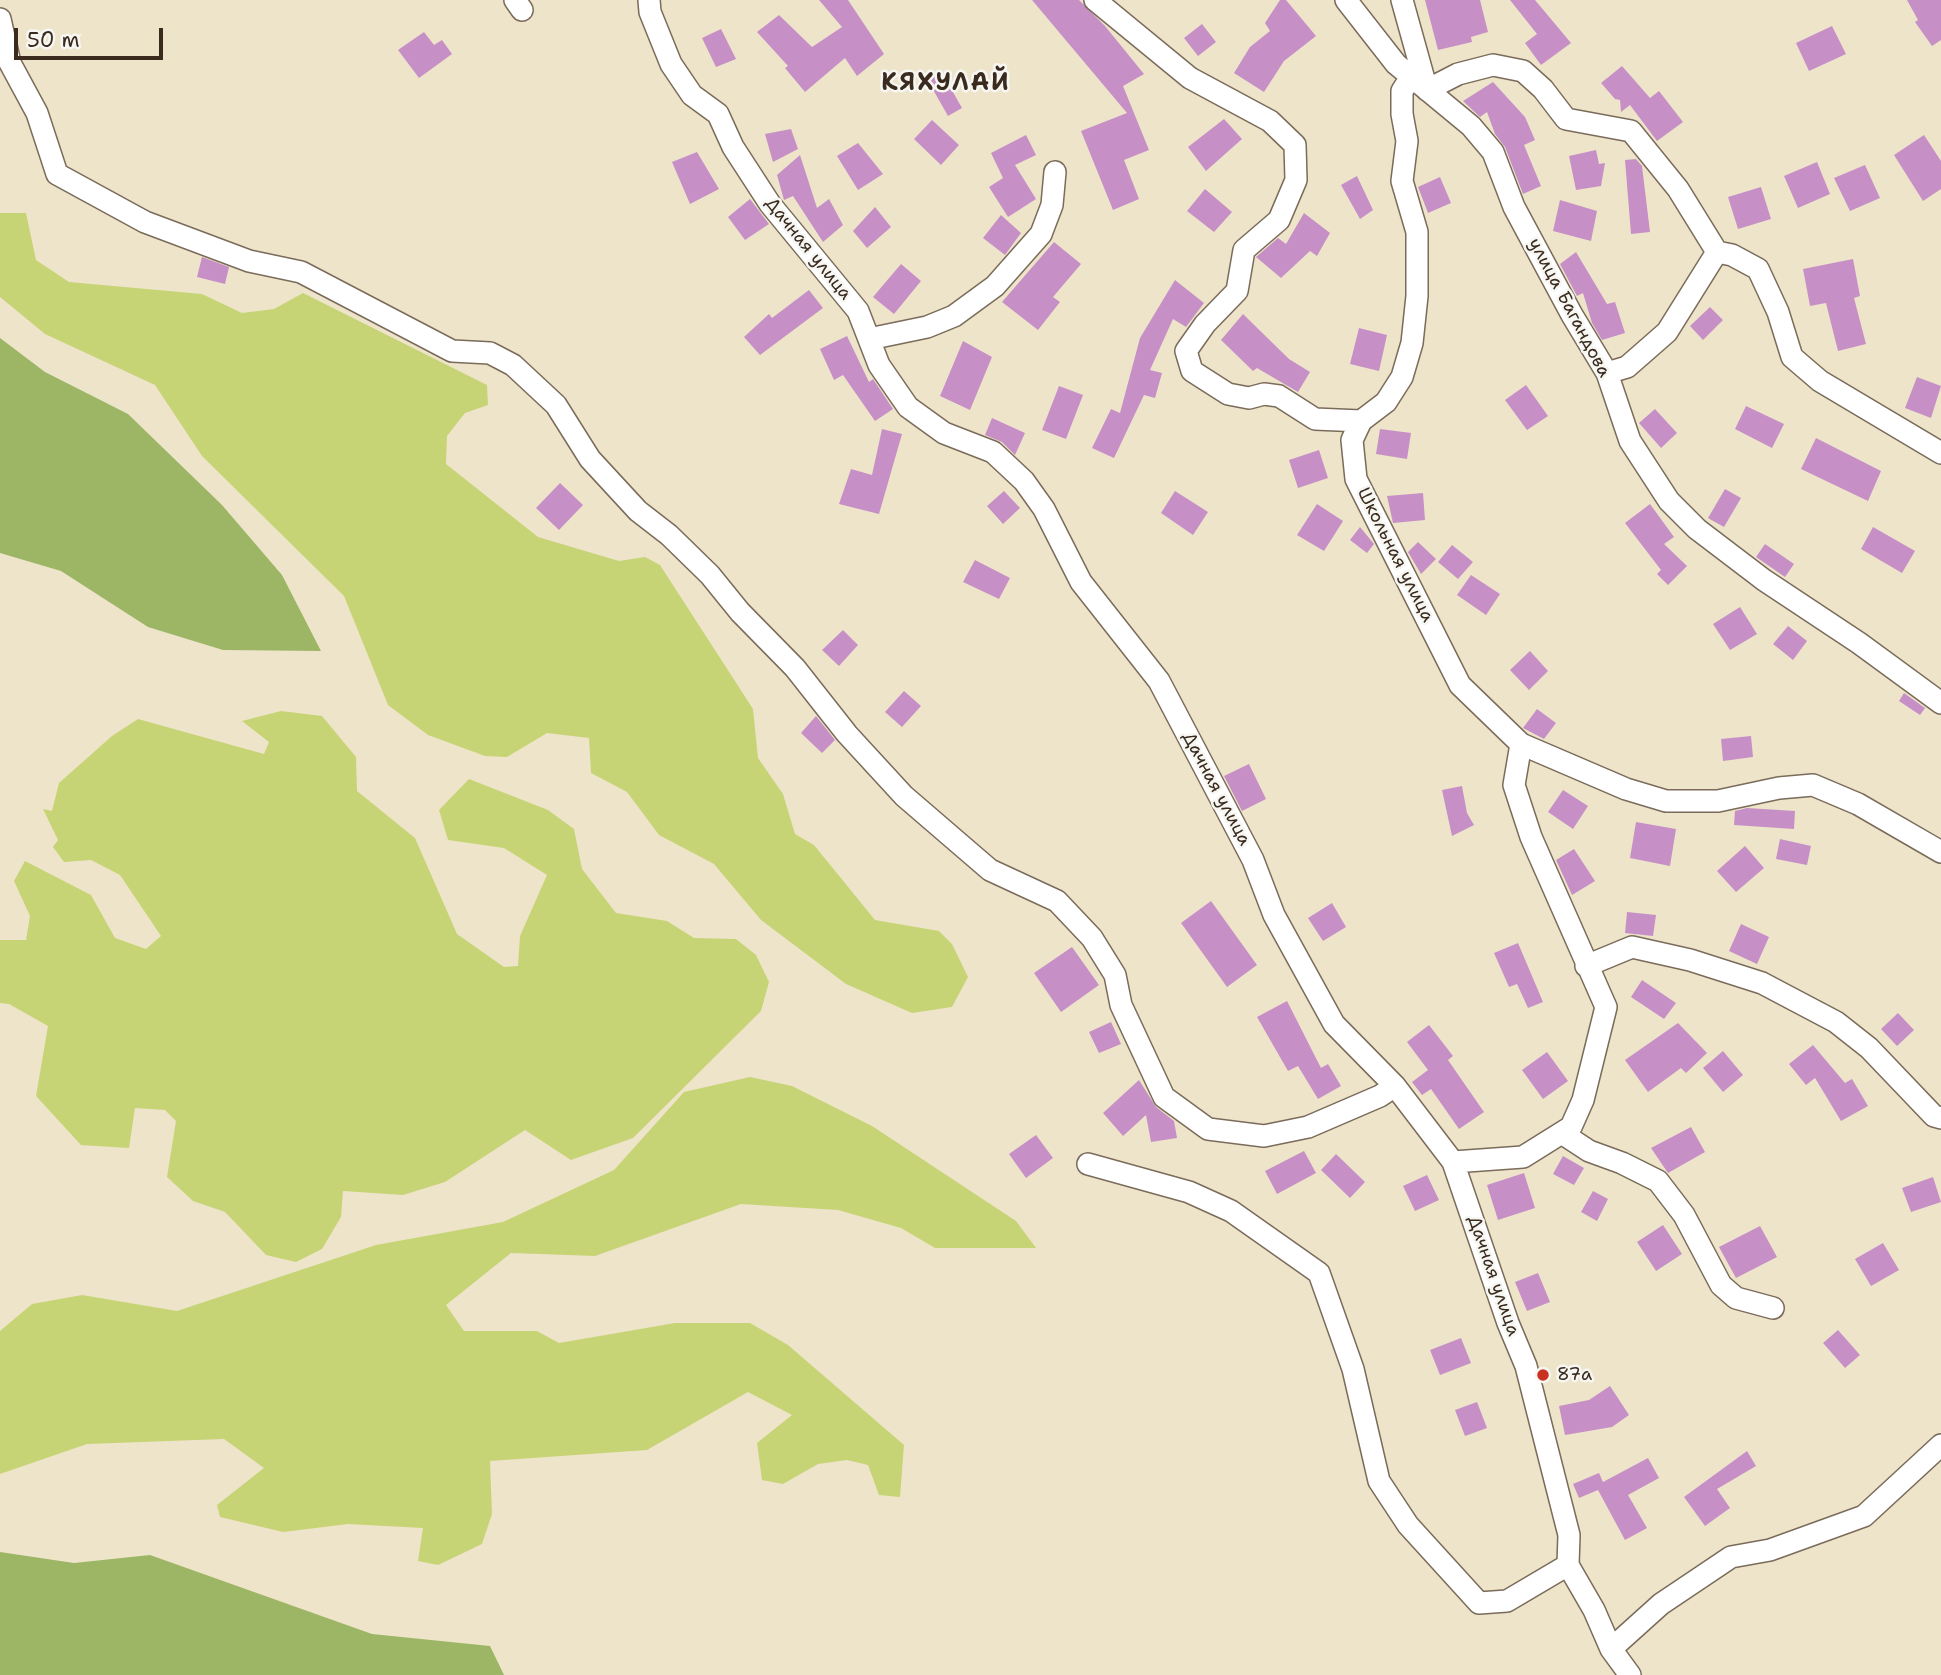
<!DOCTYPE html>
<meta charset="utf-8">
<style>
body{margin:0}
#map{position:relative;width:1941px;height:1675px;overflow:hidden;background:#eee4ca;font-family:"Shantell Sans",sans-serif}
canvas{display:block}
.scale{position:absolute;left:14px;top:28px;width:149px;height:32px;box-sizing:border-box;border:4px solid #3b2a1e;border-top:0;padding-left:9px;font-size:21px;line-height:24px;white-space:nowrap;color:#3b2a1e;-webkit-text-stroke:5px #f6f6f2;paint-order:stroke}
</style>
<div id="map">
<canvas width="1941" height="1675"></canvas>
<div class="scale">50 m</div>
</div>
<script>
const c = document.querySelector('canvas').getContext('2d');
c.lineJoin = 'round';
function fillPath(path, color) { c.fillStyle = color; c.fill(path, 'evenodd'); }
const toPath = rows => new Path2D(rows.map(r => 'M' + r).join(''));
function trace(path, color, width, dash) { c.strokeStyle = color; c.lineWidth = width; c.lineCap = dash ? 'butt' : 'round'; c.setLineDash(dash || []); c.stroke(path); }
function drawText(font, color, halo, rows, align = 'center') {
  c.font = font + ' "Shantell Sans",sans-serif'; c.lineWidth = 5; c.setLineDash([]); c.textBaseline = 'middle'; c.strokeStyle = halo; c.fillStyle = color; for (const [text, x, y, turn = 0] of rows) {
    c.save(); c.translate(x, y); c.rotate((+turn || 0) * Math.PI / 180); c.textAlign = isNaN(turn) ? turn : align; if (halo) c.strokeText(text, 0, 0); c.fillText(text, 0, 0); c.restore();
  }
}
fillPath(toPath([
 [0,213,26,213,36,260,69,282,202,294,242,313,274,309,303,293,487,385,488,405,465,413,447,436,446,464,538,537,619,561,645,557,660,565,753,709,758,758,783,794,795,834,814,845,875,920,939,931,952,944,968,977,952,1007,912,1013,846,984,761,920,714,864,659,835,627,792,591,773,589,738,547,733,507,757,485,756,428,735,388,705,344,596,202,456,155,385,45,334,0,297],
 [281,711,322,716,356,757,357,791,415,838,457,934,504,967,518,966,520,936,547,875,504,848,448,840,439,810,469,779,548,810,574,829,582,869,616,913,667,921,694,938,736,939,756,955,769,982,761,1011,633,1138,571,1160,525,1130,445,1182,403,1195,343,1191,341,1217,322,1249,296,1262,266,1255,225,1212,193,1201,167,1177,176,1121,165,1110,135,1108,129,1148,81,1145,36,1096,48,1026,9,1004,0,1003,0,940,26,940,30,916,14,881,25,861,91,895,115,938,146,949,161,936,120,875,91,860,64,862,53,847,58,840,43,809,52,811,59,783,112,736,138,719,264,754,269,742,242,721],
 [750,1077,792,1086,872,1126,1016,1221,1036,1248,935,1248,901,1228,838,1210,741,1204,595,1256,511,1253,446,1305,464,1331,537,1331,559,1343,675,1323,750,1323,788,1345,904,1445,900,1497,879,1495,868,1465,847,1460,818,1464,783,1484,762,1480,757,1443,792,1415,748,1392,647,1450,490,1461,492,1514,482,1544,438,1565,418,1561,423,1528,348,1524,283,1532,220,1517,217,1505,264,1468,224,1439,87,1444,0,1474,0,1331,32,1304,82,1295,177,1311,376,1245,503,1222,614,1170,684,1092]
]), '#c7d475');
fillPath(toPath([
 [0,338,45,372,128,414,222,505,282,575,321,651,223,650,148,627,61,571,0,553],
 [0,1552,74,1563,150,1555,372,1634,490,1646,504,1675,0,1675]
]), '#9db666');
fillPath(toPath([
 [819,0,848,0,884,54,857,76,845,58,805,92,785,68,788,66,757,32,779,15,812,47,842,27],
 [1032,0,1079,0,1105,26,1144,74,1123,86,1149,150,1124,160,1139,199,1113,210,1081,131,1127,113],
 [1280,0,1286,0,1316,36,1284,61,1264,92,1234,73,1250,47,1270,31,1265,23],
 [1425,0,1480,0,1488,32,1471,37,1472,42,1438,50],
 [1510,0,1535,0,1571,43,1541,65,1525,43,1537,34],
 [1907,0,1941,0,1941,40,1932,46,1915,22,1918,20],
 [1202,24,1216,42,1198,56,1184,38],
 [1832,26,1846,54,1809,71,1796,43],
 [721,29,736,59,716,67,702,38],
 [424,32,434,45,442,40,452,54,419,78,398,50],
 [1622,66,1650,98,1659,91,1683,122,1657,141,1630,105,1621,112,1620,100,1615,99,1601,83],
 [941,71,962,108,948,116,927,79],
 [1493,82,1525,117,1535,140,1524,145,1541,186,1523,194,1505,147,1495,134,1487,112,1480,117,1463,101],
 [1224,119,1242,139,1206,171,1188,147],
 [932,120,959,145,941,165,914,139],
 [791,129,798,149,773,162,765,134],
 [1026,135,1036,155,1015,165,1036,199,1008,217,989,187,1003,178,991,153],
 [1924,135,1941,161,1941,189,1923,201,1894,155],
 [858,143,883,174,858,190,837,156],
 [1596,150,1599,164,1605,163,1601,186,1576,190,1569,156],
 [697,152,719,189,690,204,672,162],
 [800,155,817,208,829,199,843,225,823,242,793,196,784,200,777,175],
 [1636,159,1642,166,1650,232,1631,234,1625,160],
 [1817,162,1830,194,1798,208,1784,176],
 [1865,165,1880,198,1850,211,1834,178],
 [1357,176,1373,210,1360,219,1341,185],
 [1440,177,1451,203,1428,213,1418,187],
 [1761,187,1771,219,1738,229,1728,197],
 [1205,189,1232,212,1214,232,1187,211],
 [750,199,769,224,745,240,728,217],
 [1560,200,1597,211,1591,241,1553,231],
 [875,207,891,227,867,248,853,231],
 [1304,213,1330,233,1317,256,1310,251,1281,278,1256,257,1278,238,1286,244],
 [1001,215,1021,233,1005,255,983,238],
 [1054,242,1081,264,1053,297,1060,302,1038,330,1002,302],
 [1576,252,1607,304,1615,302,1625,333,1602,340,1592,323,1583,293,1577,296,1560,264],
 [202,257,229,267,225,284,197,277],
 [1853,259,1860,296,1854,298,1866,344,1838,351,1826,303,1810,306,1803,269],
 [901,264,921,281,894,314,873,297],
 [1175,280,1204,303,1186,327,1173,319,1150,370,1162,373,1155,398,1144,395,1114,458,1092,448,1111,409,1120,413,1140,338],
 [809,290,823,308,760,355,744,337,769,314,772,318],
 [1710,307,1723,320,1703,340,1690,326],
 [1243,314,1289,359,1310,372,1298,392,1257,368,1253,371,1221,340],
 [1359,328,1387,335,1379,371,1350,364],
 [847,336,869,382,873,379,893,409,875,421,843,375,834,380,820,349],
 [963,341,992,357,970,410,940,396],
 [1917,377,1941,386,1931,418,1905,408],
 [1526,385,1548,416,1527,430,1505,400],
 [1059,386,1083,395,1066,439,1042,430],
 [1746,406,1784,424,1772,448,1735,429],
 [1655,409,1677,433,1661,448,1639,423],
 [992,418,1025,433,1015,455,1002,442,985,435],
 [882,429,902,434,879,514,839,504,851,469,872,475],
 [1380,429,1411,433,1407,459,1376,454],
 [1816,438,1881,471,1868,501,1801,469],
 [1319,450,1328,478,1298,488,1289,460],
 [560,483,583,505,559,530,536,508],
 [1725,489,1741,498,1724,527,1708,518],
 [1004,491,1020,508,1003,524,987,506],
 [1175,491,1208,512,1193,535,1161,513],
 [1423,493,1425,520,1393,523,1387,496],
 [1317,504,1343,521,1324,551,1297,535],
 [1650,504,1674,537,1664,544,1687,566,1668,585,1657,574,1661,570,1625,523],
 [1360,527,1374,544,1367,553,1350,540],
 [1873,527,1915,551,1902,573,1861,549],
 [1418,542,1436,559,1421,574,1408,552],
 [1765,544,1794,564,1785,577,1756,557],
 [1452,545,1473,562,1458,579,1438,562],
 [975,560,1010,578,999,599,963,582],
 [1471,575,1500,594,1486,615,1457,595],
 [1740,607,1757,634,1730,650,1713,624],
 [1788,626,1807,641,1793,660,1773,644],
 [843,630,858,645,839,666,822,650],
 [1530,651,1548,671,1529,690,1510,670],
 [904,691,921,706,902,727,885,712],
 [1904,693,1925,708,1920,715,1899,701],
 [1537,709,1556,723,1544,739,1523,728],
 [816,716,835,740,822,753,801,733],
 [1751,736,1753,757,1723,761,1721,739],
 [1249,764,1266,799,1242,811,1224,776],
 [1462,786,1467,813,1474,825,1452,836,1442,790],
 [1563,790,1588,806,1573,829,1548,812],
 [1747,808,1795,811,1794,829,1734,825,1735,811],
 [1636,822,1676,829,1670,866,1630,858],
 [1780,839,1811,846,1807,865,1776,859],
 [1745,846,1764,868,1736,892,1717,871],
 [1574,849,1595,881,1572,895,1556,860],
 [1211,901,1257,965,1227,987,1181,923],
 [1332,903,1346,927,1323,941,1308,918],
 [1627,912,1656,915,1653,936,1625,933],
 [1741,924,1769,937,1757,964,1729,951],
 [1518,943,1543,1002,1528,1008,1517,984,1509,987,1494,953],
 [1072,947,1099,985,1061,1012,1034,973],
 [1642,980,1676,1003,1664,1019,1631,997],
 [1287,1001,1321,1068,1328,1064,1341,1086,1318,1099,1298,1066,1288,1071,1257,1017],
 [1898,1013,1914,1030,1897,1046,1881,1029],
 [1111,1022,1121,1044,1099,1053,1089,1032],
 [1678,1023,1707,1053,1686,1073,1681,1068,1648,1092,1625,1060],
 [1429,1025,1453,1056,1448,1060,1484,1112,1459,1129,1431,1089,1422,1095,1412,1082,1428,1070,1407,1042],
 [1813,1045,1845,1083,1852,1079,1868,1106,1841,1121,1815,1078,1806,1085,1789,1064],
 [1723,1051,1743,1075,1723,1092,1703,1068],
 [1547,1052,1568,1081,1543,1099,1522,1070],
 [1139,1080,1156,1107,1174,1121,1177,1138,1151,1142,1146,1115,1123,1136,1103,1113],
 [1691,1127,1705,1152,1668,1173,1651,1148],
 [1036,1135,1053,1158,1026,1178,1009,1154],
 [1304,1151,1316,1173,1277,1194,1265,1171],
 [1336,1154,1365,1182,1350,1198,1321,1170],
 [1563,1156,1584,1168,1574,1185,1553,1174],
 [1524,1173,1535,1208,1498,1220,1487,1185],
 [1427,1175,1439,1200,1415,1211,1403,1186],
 [1933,1177,1941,1202,1911,1212,1902,1188],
 [1593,1191,1608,1199,1597,1221,1581,1212],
 [1663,1225,1682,1254,1656,1271,1637,1242],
 [1760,1226,1777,1257,1736,1278,1719,1247],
 [1883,1243,1899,1270,1871,1286,1855,1259],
 [1538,1273,1550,1302,1527,1311,1515,1282],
 [1838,1330,1860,1355,1845,1368,1823,1343],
 [1461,1338,1471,1363,1440,1375,1430,1350],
 [1610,1386,1629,1415,1612,1427,1565,1435,1559,1406,1589,1400],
 [1477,1402,1487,1428,1465,1436,1455,1410],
 [1747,1451,1756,1466,1717,1489,1730,1508,1705,1526,1684,1497],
 [1648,1458,1659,1478,1628,1495,1647,1528,1625,1540,1598,1490,1579,1498,1573,1484,1599,1473,1603,1482]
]), '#c690c7');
const street = toPath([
 [515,0,522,10],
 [649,0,650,12,671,64,692,95,718,114,733,147,770,204,858,311,879,365,908,407,944,433,993,452,1024,481,1044,509,1081,582,1159,681,1253,860,1274,915,1334,1024,1395,1086,1453,1162,1508,1323,1526,1366,1569,1535,1568,1565,1594,1610,1611,1649,1630,1675],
 [1095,0,1190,78,1270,121,1295,145,1296,180,1279,220,1244,250,1237,291,1205,324,1186,351,1192,371,1228,394,1249,398,1264,394,1279,396,1315,419,1361,421,1352,440,1356,479,1460,685,1521,744,1626,789,1666,801,1718,801,1779,788,1813,785,1858,804,1941,852],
 [1346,0,1396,64,1471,126,1493,152,1514,207,1572,315,1607,373,1630,441,1669,501,1697,529,1764,580,1859,643,1941,703],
 [1402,0,1427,90],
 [0,19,10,63,37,113,57,174,145,222,249,261,301,272,452,351,490,353,513,365,556,405,590,459,638,511,669,535,710,575,740,612,795,668,847,734,904,796,990,870,1057,901,1092,938,1115,975,1121,1005,1164,1097,1208,1129,1264,1136,1308,1127,1380,1096,1395,1086],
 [1427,90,1458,74,1493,65,1523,71,1543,89,1566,119,1631,131,1678,189,1717,252],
 [1717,252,1732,255,1758,269,1778,312,1792,357,1820,381,1941,453],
 [869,339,927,327,954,316,995,286,1041,234,1052,205,1055,172],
 [1607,373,1627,367,1667,332,1717,252],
 [1361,421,1386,402,1402,377,1412,343,1417,296,1417,232,1402,181,1407,141,1402,114,1402,91,1411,77],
 [1586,966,1632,947,1690,960,1762,983,1836,1022,1869,1048,1934,1116,1941,1118],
 [1563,1134,1589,1151,1622,1163,1658,1181,1684,1215,1721,1285,1736,1298,1773,1308],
 [1453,1162,1523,1157,1571,1127,1583,1100,1606,1007,1531,837,1514,785,1521,744],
 [1088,1164,1189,1192,1231,1211,1319,1273,1353,1369,1379,1481,1408,1525,1479,1603,1507,1601,1568,1565],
 [1611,1649,1661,1604,1731,1557,1770,1550,1864,1516,1941,1445]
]);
trace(street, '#7a6b5a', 24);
trace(street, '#fff', 21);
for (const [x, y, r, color] of [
 [1543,1375,7,"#c8321e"]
]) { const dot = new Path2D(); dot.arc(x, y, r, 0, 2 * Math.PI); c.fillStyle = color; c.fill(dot); trace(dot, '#f6f6f2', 2.5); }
drawText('18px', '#3b2a1e', '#f6f6f2', [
 ["Дачная улица",808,249,51],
 ["улица Багандова",1569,308,62],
 ["Школьная улица",1395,555,63],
 ["Дачная улица",1216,789,62],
 ["Дачная улица",1493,1276,71]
]);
drawText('18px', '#3b2a1e', '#f6f6f2', [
 ["87а",1557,1375]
], 'left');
c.letterSpacing = '2px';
drawText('bold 24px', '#3b2a1e', '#f6f6f2', [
 ["КЯХУЛАЙ",946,84]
]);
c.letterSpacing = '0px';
</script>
